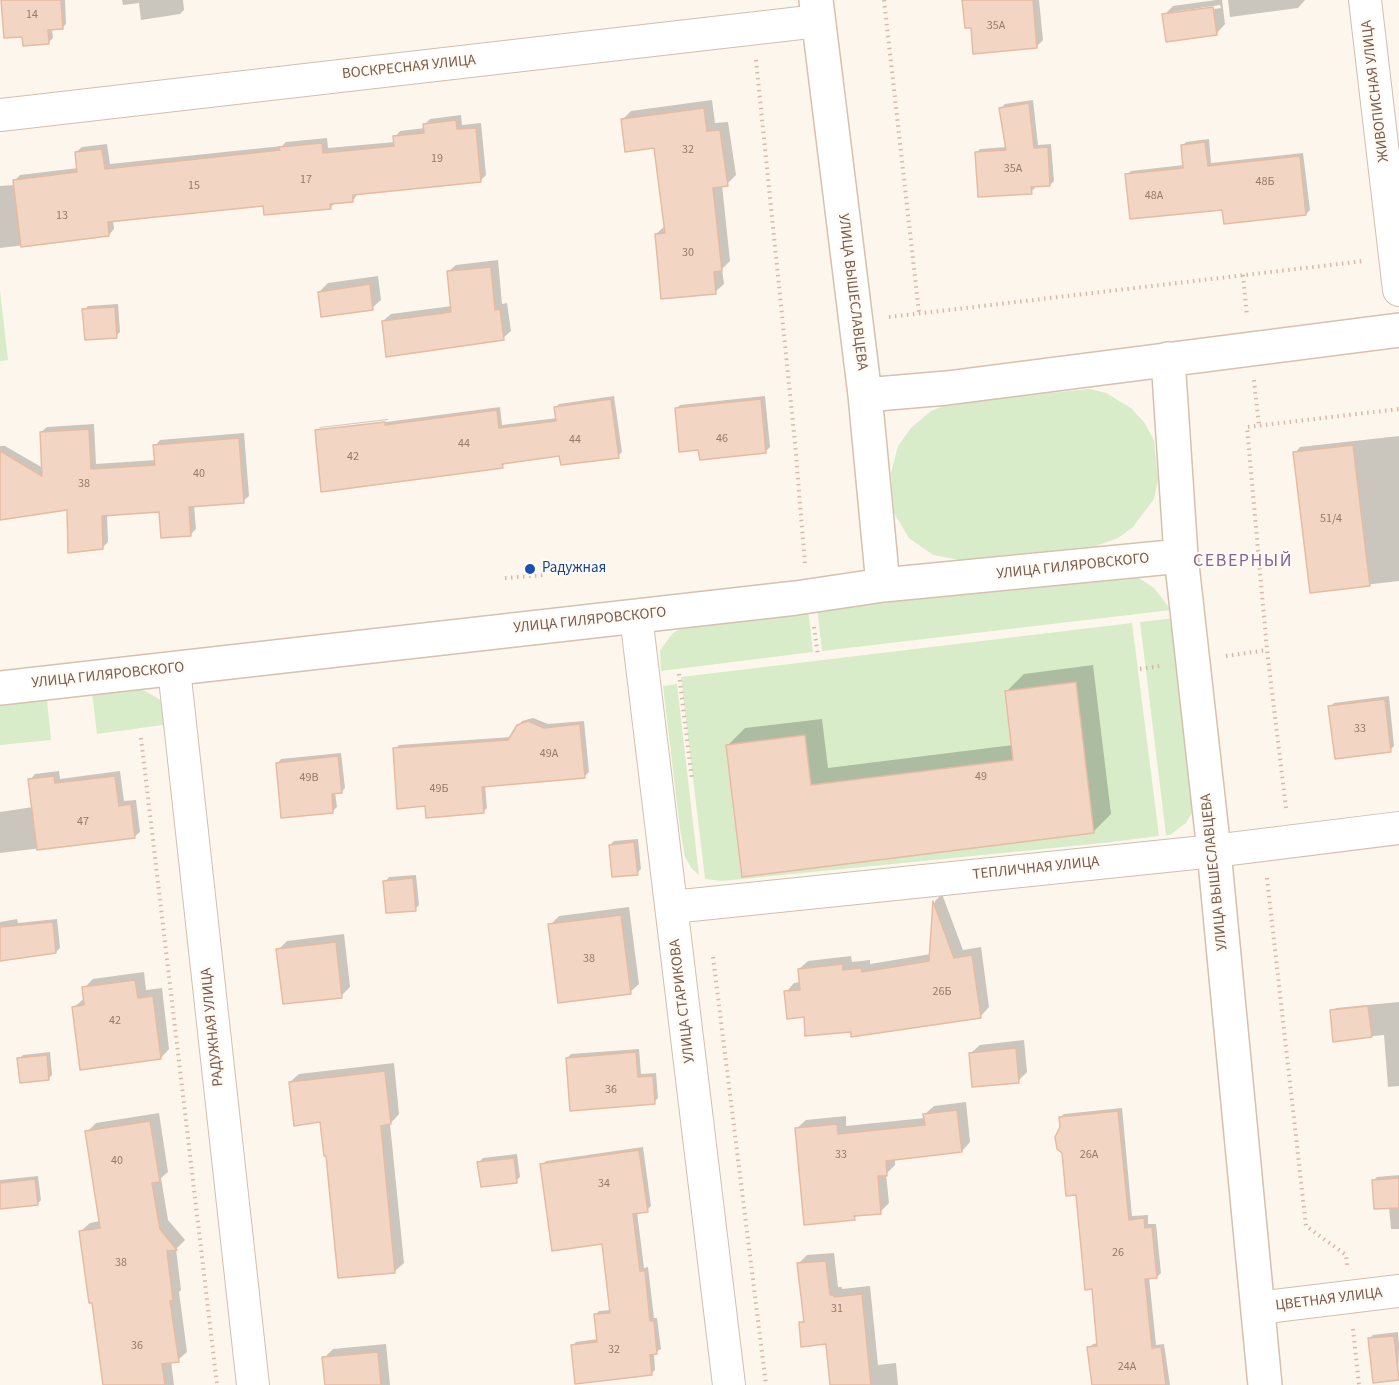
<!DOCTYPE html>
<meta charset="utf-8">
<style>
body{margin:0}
canvas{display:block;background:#fdf6ec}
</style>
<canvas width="1399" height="1385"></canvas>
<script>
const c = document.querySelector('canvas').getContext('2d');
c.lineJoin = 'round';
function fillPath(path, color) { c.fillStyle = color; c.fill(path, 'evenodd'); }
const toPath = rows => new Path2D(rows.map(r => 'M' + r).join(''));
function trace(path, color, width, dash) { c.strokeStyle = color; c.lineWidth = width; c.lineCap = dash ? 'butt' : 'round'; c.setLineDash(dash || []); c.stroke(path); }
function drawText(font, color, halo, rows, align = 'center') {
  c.font = font + ' "Source Sans 3",sans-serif'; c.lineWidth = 4.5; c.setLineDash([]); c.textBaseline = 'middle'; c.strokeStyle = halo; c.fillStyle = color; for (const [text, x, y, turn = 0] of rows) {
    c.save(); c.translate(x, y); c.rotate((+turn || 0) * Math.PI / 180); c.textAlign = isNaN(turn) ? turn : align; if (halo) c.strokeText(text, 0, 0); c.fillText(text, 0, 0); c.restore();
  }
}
fillPath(toPath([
 [0,290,8,360,0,361],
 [1090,389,1106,393,1131,408,1144,422,1154,440,1158,480,1154,499,1133,527,1118,538,1096,546,959,560,933,555,909,538,894,513,891,473,898,446,911,428,931,411,950,403],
 [1136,576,1154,588,1171,610,822,651,817,608],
 [808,609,813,652,661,671,660,651,663,646,673,633,687,625],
 [1175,618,1198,797,1193,811,1186,823,1170,835,1166,835,1140,622],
 [1132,623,1159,836,1103,843,722,881,705,879,681,677],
 [677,684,699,875,692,869,685,857,680,829,663,686],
 [138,687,159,699,165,708,170,724,97,734,92,693],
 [47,700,51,740,0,745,0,705]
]), '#d8ecc9');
fillPath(toPath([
 [3,0,65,0,66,24,62,28,52,29,53,38,49,42,24,35],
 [122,0,183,0,184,10,180,14,141,20,139,3,123,5],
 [964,0,1039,0,1043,40,1036,47,972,27],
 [1216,0,1222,0,1225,24,1217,33,1164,15,1173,6],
 [1220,5,1221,8,1172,15,1172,12],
 [1228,0,1305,0,1298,8,1230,17],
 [712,100,715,123,728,122,736,175,727,184,722,185,730,261,722,269,724,284,715,292,656,234,666,225,655,146,622,120,631,111],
 [1033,100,1038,145,1051,144,1054,181,1050,185,1035,185,1035,188,1031,192,976,153,980,149,1007,147,1001,108,1005,104],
 [461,115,462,125,481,123,486,175,481,180,358,193,353,201,336,202,330,208,265,204,113,220,114,229,109,235,0,248,0,186,15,185,15,180,20,175,78,168,76,152,82,147,107,144,110,164,282,146,286,142,327,138,328,148,395,142,395,137,400,131,425,128,425,124,430,119],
 [1209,139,1211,163,1303,153,1310,210,1306,214,1224,208,1127,175,1131,171,1184,165,1182,146,1186,142],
 [498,260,502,304,507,303,511,331,503,338,383,321,391,314,452,306,448,272,456,265],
 [378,276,381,300,372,308,319,292,328,283],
 [118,304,120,332,116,336,84,310,88,306],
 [614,396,622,452,618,456,562,464,561,454,506,462,502,467,323,490,316,431,318,429,318,431,500,407,502,425,557,418,555,408,559,404],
 [765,396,770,447,766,451,676,409,680,405],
 [388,419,388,420,319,428,320,427],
 [94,424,96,464,156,460,155,446,160,440,244,433,249,496,243,501,194,505,196,529,191,534,160,511,107,514,108,542,102,548,68,508,0,518,0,446,5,446,43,468,41,432,47,427],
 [1399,436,1399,581,1311,591,1295,453,1300,447],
 [1093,665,1111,814,1094,831,743,876,727,746,745,728,822,719,828,768,1013,745,1007,691,1024,674],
 [1389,696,1394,746,1390,750,1330,707,1334,703],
 [533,718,548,724,584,721,589,772,585,776,485,785,487,808,483,812,426,805,395,749,399,745,511,737,522,721],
 [341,753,345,788,341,792,335,792,337,807,333,811,277,764,281,759],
 [59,771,60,779,120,771,124,801,136,800,140,832,134,837,0,853,0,812,33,807,30,780,35,774],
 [638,839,641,869,637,873,610,845,614,841],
 [416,875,419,905,415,909,385,882,389,877],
 [942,894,963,950,981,947,989,1007,981,1016,852,1030,805,1016,786,992,794,983,801,982,799,969,808,961,851,956,852,962,870,960,870,964,931,954,935,901],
 [629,907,639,984,630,992,550,925,559,916],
 [17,919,18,923,57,919,60,948,56,952,0,960,0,922],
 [344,934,350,987,341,996,278,950,287,941],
 [144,972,146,990,162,988,169,1049,161,1058,74,1007,85,998,84,988,93,979],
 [1399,1002,1399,1086,1388,1087,1384,1035,1334,1040,1332,1012,1336,1008],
 [1024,1040,1027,1072,1018,1081,971,1053,980,1045],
 [639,1049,641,1074,656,1073,658,1098,654,1102,567,1058,571,1054],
 [50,1052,52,1075,48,1079,19,1059,23,1055],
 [394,1063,399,1114,390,1124,404,1263,395,1271,328,1154,322,1121,290,1082,299,1074],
 [966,1102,970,1142,962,1151,895,1159,895,1165,886,1174,889,1203,880,1212,858,1214,854,1219,797,1128,806,1120,846,1116,846,1126,925,1118,925,1114,934,1106],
 [1122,1108,1132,1216,1148,1215,1148,1224,1156,1224,1161,1273,1157,1277,1149,1277,1156,1345,1164,1344,1170,1385,1094,1385,1089,1348,1093,1344,1098,1343,1093,1288,1078,1194,1060,1118,1064,1114],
 [159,1113,168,1172,161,1178,168,1220,185,1240,176,1249,181,1290,179,1292,187,1352,178,1360,171,1361,174,1385,105,1385,81,1231,90,1223,100,1221,87,1132,96,1123],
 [643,1147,651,1206,647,1210,637,1212,644,1268,648,1267,654,1318,657,1318,661,1349,654,1353,655,1370,651,1374,572,1346,576,1342,598,1339,595,1315,599,1311,611,1310,604,1243,542,1165,546,1161],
 [517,1154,520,1177,516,1181,479,1162,483,1158],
 [1399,1175,1399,1229,1391,1229,1389,1207,1373,1181,1377,1177],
 [38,1176,41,1200,37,1204,0,1207,0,1180],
 [834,1253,838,1287,842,1287,842,1289,870,1286,878,1365,896,1363,898,1385,831,1385,827,1343,800,1323,805,1319,798,1264,807,1255],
 [1398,1332,1399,1346,1398,1379,1369,1339,1373,1335],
 [386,1344,390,1385,326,1385,324,1358,333,1349]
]), '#0003');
const building = toPath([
 [1,0,61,0,63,29,48,30,49,44,23,46,22,37,4,38,1,0],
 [962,0,1033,0,1037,48,973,54,971,28,965,28,962,0],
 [1213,7,1217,35,1166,42,1162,14,1213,7],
 [1029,103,1034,148,1048,147,1050,186,1031,187,1032,194,978,197,975,152,1006,150,999,108,1029,103],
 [704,108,707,131,720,130,728,186,713,188,722,271,714,272,716,294,661,299,655,234,665,233,654,148,625,152,621,119,704,108],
 [456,120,457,129,476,128,481,182,353,195,353,202,330,204,331,209,264,215,263,206,108,222,109,236,21,247,13,180,77,172,75,152,102,149,105,169,280,150,279,147,322,143,323,153,394,146,393,136,424,133,423,124,456,120],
 [1205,142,1208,166,1300,156,1306,215,1224,224,1222,210,1130,219,1125,174,1183,168,1181,145,1205,142],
 [491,267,495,310,500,309,504,340,386,357,382,321,451,312,447,271,491,267],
 [370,284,373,310,321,317,318,292,370,284],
 [115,307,117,338,85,340,82,309,115,307],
 [611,399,619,458,561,465,559,456,502,464,503,468,321,492,315,430,385,422,385,425,497,410,499,428,556,421,554,407,611,399],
 [761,399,766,453,700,460,698,450,679,452,675,408,761,399],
 [89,429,91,469,155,465,153,445,239,438,244,503,189,507,191,536,161,538,159,512,102,516,103,549,68,553,67,510,0,520,0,451,42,476,40,432,89,429],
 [1353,445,1370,586,1310,593,1293,452,1353,445],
 [1076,682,1094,833,742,877,726,745,805,735,811,785,1013,760,1005,691,1076,682],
 [1385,699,1391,752,1335,759,1328,706,1385,699],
 [528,721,544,728,580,724,585,778,482,787,484,813,426,818,425,806,397,809,393,748,508,740,517,725,528,721],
 [338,756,342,793,332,794,333,813,281,818,276,763,338,756],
 [54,776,55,783,115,776,119,806,131,804,135,838,37,850,28,779,54,776],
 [634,842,638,875,612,877,609,845,634,842],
 [413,878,416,911,386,913,383,881,413,878],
 [933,901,954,958,972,955,981,1018,851,1037,851,1032,805,1036,804,1017,787,1019,784,991,800,990,798,969,843,964,843,970,861,968,862,972,929,961,933,901],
 [621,915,631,994,558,1003,548,924,621,915],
 [53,922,56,953,0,961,0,927,53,922],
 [336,942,342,998,283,1004,276,949,336,942],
 [135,980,138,998,153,996,161,1059,80,1070,72,1007,84,1005,82,987,135,980],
 [1368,1006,1372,1037,1333,1042,1330,1010,1368,1006],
 [1016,1048,1019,1083,972,1087,969,1053,1016,1048],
 [636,1052,638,1077,653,1076,655,1104,570,1111,566,1058,636,1052],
 [47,1055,49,1080,20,1083,17,1058,47,1055],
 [385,1071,391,1124,381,1126,395,1273,338,1278,326,1156,324,1156,320,1122,294,1126,289,1082,385,1071],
 [957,1110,962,1152,886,1161,887,1176,878,1176,881,1214,854,1216,855,1220,804,1225,795,1128,837,1124,838,1134,925,1125,923,1114,957,1110],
 [1118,1111,1129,1220,1144,1218,1145,1228,1152,1227,1157,1278,1145,1279,1152,1348,1161,1347,1166,1385,1092,1385,1087,1347,1097,1346,1092,1289,1085,1290,1076,1195,1066,1196,1062,1153,1057,1149,1055,1137,1060,1127,1059,1117,1118,1111],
 [150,1121,160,1182,152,1183,160,1229,177,1250,167,1251,173,1300,170,1301,179,1362,162,1364,165,1385,103,1385,92,1303,89,1303,79,1231,100,1228,85,1131,150,1121],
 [639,1150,648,1212,633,1214,640,1271,645,1271,650,1321,654,1321,657,1354,650,1355,652,1375,575,1384,571,1345,597,1342,594,1314,610,1313,602,1244,552,1251,540,1164,639,1150],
 [514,1158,517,1183,481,1187,477,1162,514,1158],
 [1399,1178,1399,1208,1374,1209,1372,1180,1399,1178],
 [35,1179,38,1205,0,1209,0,1183,35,1179],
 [826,1261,830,1295,834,1295,834,1297,862,1294,871,1385,830,1385,826,1344,801,1347,799,1322,804,1322,797,1263,826,1261],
 [1394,1336,1399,1380,1373,1383,1368,1338,1394,1336],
 [378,1352,381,1385,325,1385,322,1357,378,1352]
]);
fillPath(building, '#f3d5c3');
trace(building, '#e6bba3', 1.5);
const street = toPath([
 [1365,0,1399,290],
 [0,115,818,21],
 [636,616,729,1385],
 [174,669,253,1385],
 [672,907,1214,851,1399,828],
 [1258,1308,1399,1291]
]);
const secondary = toPath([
 [816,0,865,395,883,585],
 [1168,359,1181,556,1214,851,1265,1385],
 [865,395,947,388,1399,330],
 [0,688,796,598,883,585,1181,556]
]);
trace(street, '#d1beb0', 34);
trace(secondary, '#d6c0b0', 36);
trace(toPath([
 [884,0,919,313],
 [756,60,795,443,805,564],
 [1243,275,1247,316],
 [889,317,1364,261],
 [1254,380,1259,426],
 [505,578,543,575],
 [814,627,818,656],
 [1226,656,1267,650],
 [1140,669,1160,666],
 [679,674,692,780],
 [141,738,217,1385],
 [1286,808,1267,650,1247,427,1399,409],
 [1267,878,1306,1226,1346,1255,1347,1265],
 [713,957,766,1385],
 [1353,1329,1359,1385]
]), '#d9b8a5', 4, [1.5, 4.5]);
trace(street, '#fff', 32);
trace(secondary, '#fff', 33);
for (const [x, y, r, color] of [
 [530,569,6,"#1a4fb4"]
]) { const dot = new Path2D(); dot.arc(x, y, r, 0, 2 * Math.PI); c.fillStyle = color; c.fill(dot); trace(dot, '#fffaf3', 2); }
drawText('12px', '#987a6a', null, [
 ["14",32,15],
 ["35А",996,26],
 ["32",688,150],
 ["19",437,159],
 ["35А",1013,169],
 ["17",306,180],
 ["48Б",1265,182],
 ["15",194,186],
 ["48А",1154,196],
 ["13",62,216],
 ["30",688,253],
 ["46",722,439],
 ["44",575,440],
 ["44",464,444],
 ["42",353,457],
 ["40",199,474],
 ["38",84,484],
 ["51/4",1331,519],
 ["33",1360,729],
 ["49А",549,754],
 ["49",981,777],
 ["49В",309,778],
 ["49Б",439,789],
 ["47",83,822],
 ["38",589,959],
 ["26Б",942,992],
 ["42",115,1021],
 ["36",611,1090],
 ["33",841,1155],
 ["26А",1089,1155],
 ["40",117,1161],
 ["34",604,1184],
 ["26",1118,1253],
 ["38",121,1263],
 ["31",837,1309],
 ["36",137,1346],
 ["32",614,1350],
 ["24А",1127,1367]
]);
drawText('15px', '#7a5c4d', '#fffaf3', [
 ["ВОСКРЕСНАЯ УЛИЦА",409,68,-6],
 ["ЖИВОПИСНАЯ УЛИЦА",1376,91,-97],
 ["УЛИЦА ВЫШЕСЛАВЦЕВА",852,292,83],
 ["УЛИЦА ГИЛЯРОВСКОГО",1073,567,-6],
 ["УЛИЦА ГИЛЯРОВСКОГО",590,621,-6],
 ["УЛИЦА ГИЛЯРОВСКОГО",108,676,-6],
 ["ТЕПЛИЧНАЯ УЛИЦА",1036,869,-6],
 ["УЛИЦА ВЫШЕСЛАВЦЕВА",1215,872,-96],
 ["УЛИЦА СТАРИКОВА",683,1001,-97],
 ["РАДУЖНАЯ УЛИЦА",213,1027,-96],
 ["ЦВЕТНАЯ УЛИЦА",1329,1300,-7]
]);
drawText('15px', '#164399', '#fffaf3', [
 ["Радужная",542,569]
], 'left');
c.letterSpacing = '1.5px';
drawText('18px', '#846695', '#fffaf3', [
 ["СЕВЕРНЫЙ",1243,562]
]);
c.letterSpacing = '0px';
</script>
